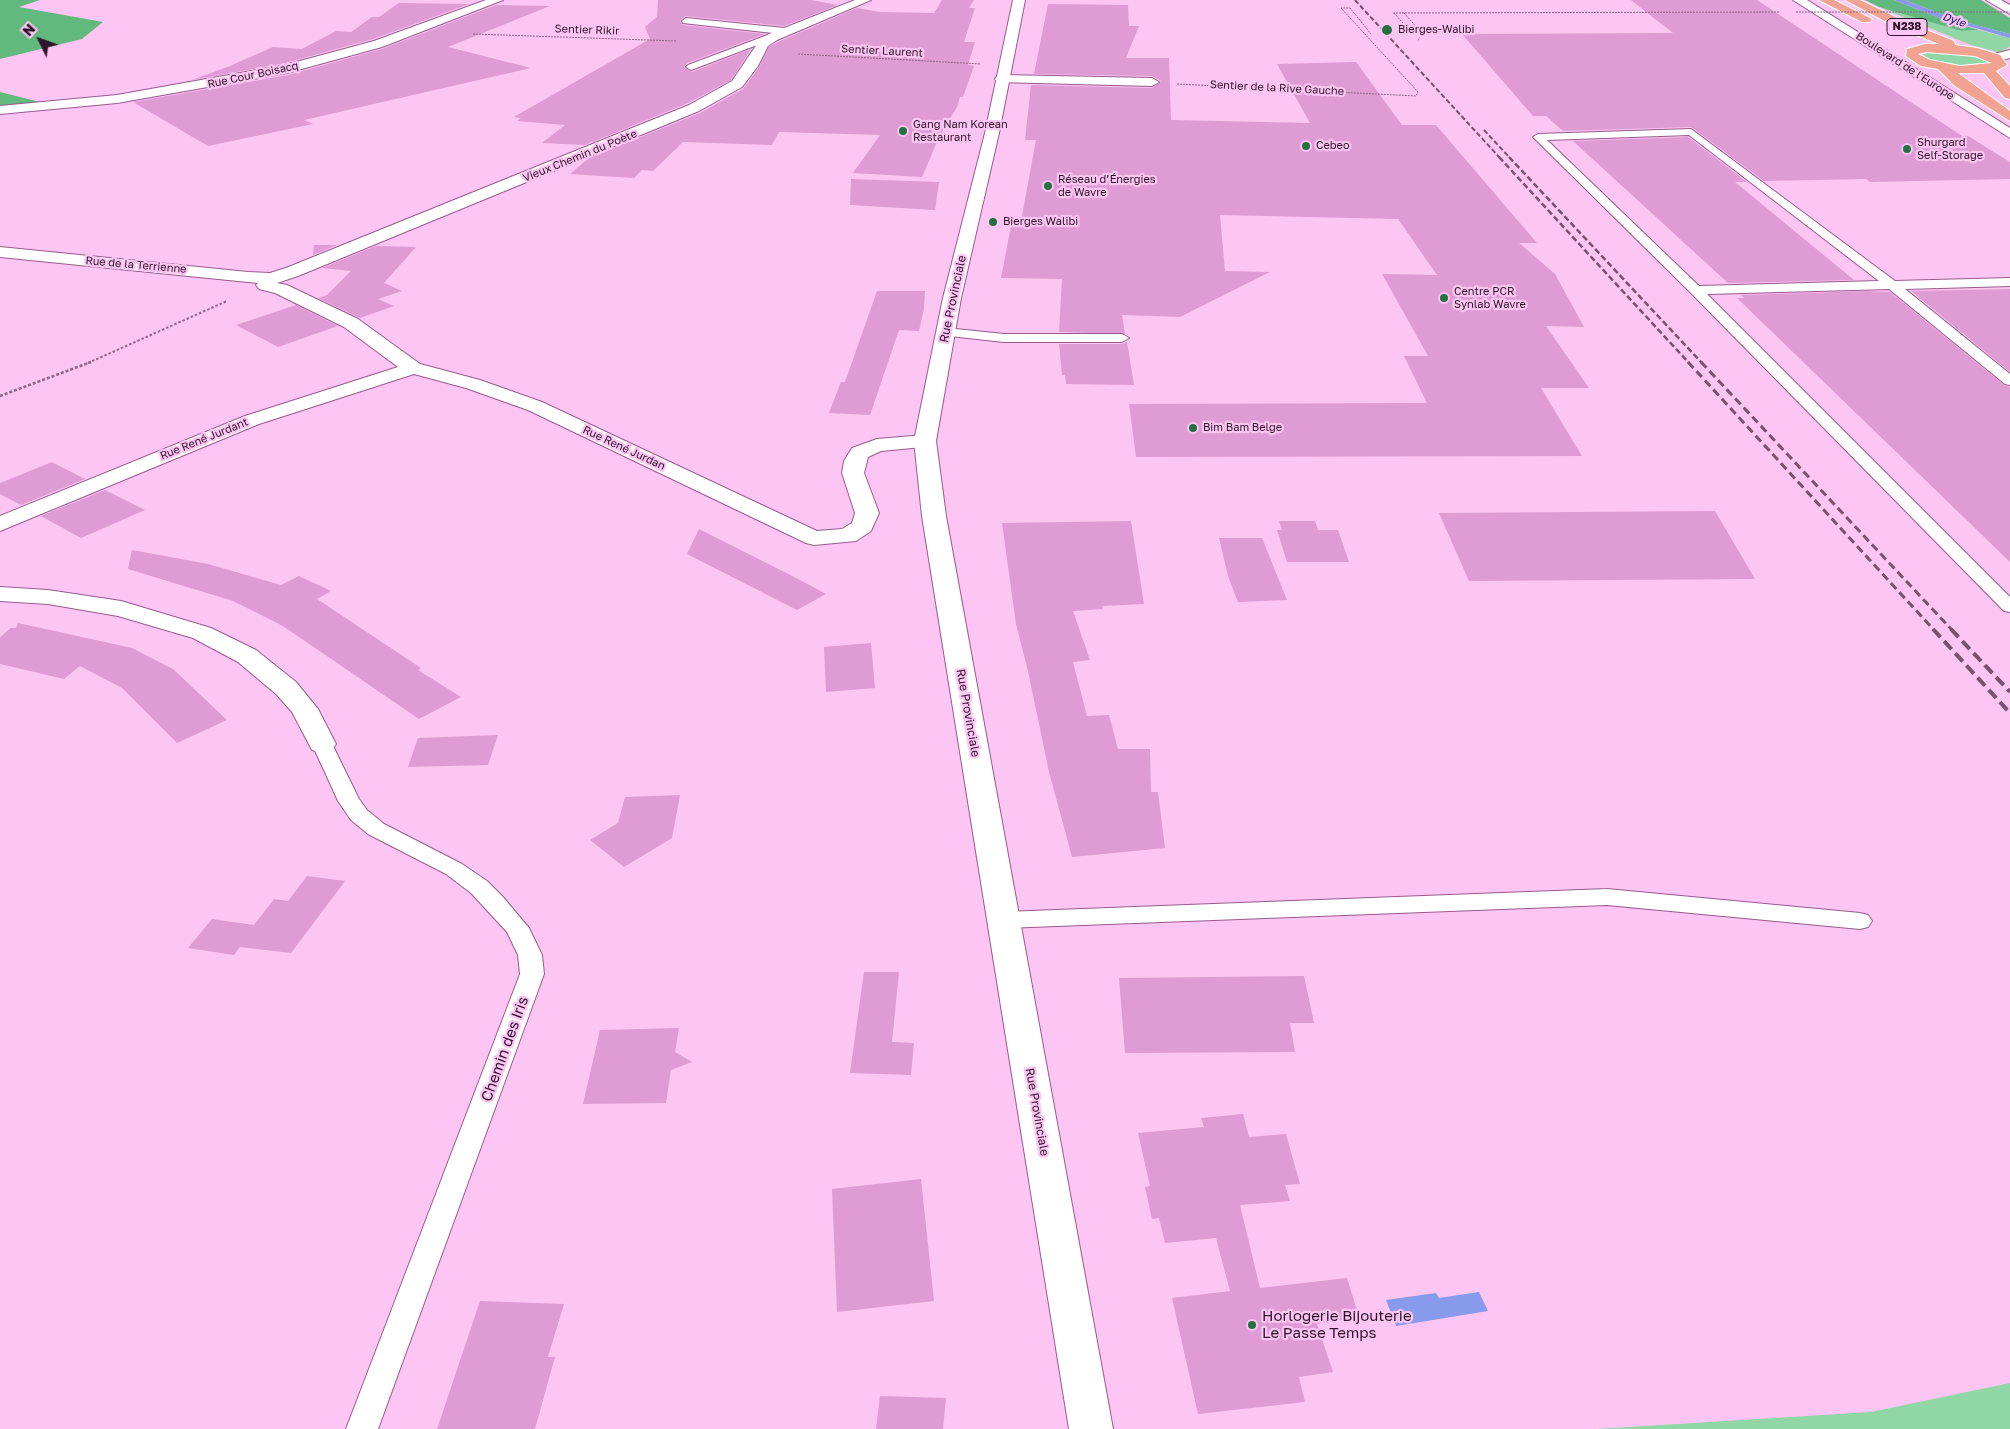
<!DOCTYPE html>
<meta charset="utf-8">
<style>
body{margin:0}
#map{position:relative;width:2010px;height:1429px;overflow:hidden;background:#fdc5f3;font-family:"Golos Text",sans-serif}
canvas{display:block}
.north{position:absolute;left:15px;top:15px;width:50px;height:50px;-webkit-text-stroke:4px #fdc5f3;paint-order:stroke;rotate:312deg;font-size:14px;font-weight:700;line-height:20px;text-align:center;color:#2d142a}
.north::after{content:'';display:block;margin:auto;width:18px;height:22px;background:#2d142a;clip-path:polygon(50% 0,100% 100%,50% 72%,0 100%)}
</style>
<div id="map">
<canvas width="2010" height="1429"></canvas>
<div class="north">N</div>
</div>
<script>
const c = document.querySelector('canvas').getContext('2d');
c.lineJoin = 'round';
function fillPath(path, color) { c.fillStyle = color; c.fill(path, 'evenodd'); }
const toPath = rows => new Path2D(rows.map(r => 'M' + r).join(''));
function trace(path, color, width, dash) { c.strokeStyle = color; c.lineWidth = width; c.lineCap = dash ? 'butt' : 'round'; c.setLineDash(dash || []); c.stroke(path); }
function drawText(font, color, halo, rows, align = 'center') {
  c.font = font + ' "Golos Text",sans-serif'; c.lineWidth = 4.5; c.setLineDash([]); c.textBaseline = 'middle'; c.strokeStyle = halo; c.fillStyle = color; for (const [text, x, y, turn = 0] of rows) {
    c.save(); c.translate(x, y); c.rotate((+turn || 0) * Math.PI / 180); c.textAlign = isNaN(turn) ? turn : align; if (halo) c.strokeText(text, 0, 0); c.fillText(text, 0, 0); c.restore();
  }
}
fillPath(toPath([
 [1879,7,1961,31,1979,30,2010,38,2010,46,2001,53,1971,45],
 [1932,51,1974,55,1987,61,1987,63,1964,67,1932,61,1923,55],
 [2010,1383,2010,1429,1597,1429,1871,1412]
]), '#91d6a5');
fillPath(toPath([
 [0,0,40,0,19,7,103,22,82,39,0,59],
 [1865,0,1894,0,1937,17,1979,30,1961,31,1879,7],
 [1905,0,1981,0,2010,18,2010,34,1957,20],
 [0,92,40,102,0,107]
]), '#62b97e');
fillPath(toPath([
 [1894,0,1905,0,1957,20,2010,34,2010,38,1937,17],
 [1479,1292,1488,1311,1396,1326,1386,1300,1436,1293,1439,1298]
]), '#879aeb');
fillPath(toPath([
 [658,0,811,0,838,5,784,26,685,16,680,21,683,25,765,34,687,63,684,67,692,72,751,49,731,80,688,103,585,145,542,143,565,125,517,121,521,118,514,117,650,39,645,27,657,17],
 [942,0,974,0,969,8,975,8,964,42,975,42,968,65,974,66,963,97,960,97,957,107,940,135,922,177,853,173,880,135,779,132,772,145,683,142,653,171,642,170,634,178,570,174,589,158,700,113,743,89,759,67,769,47,778,42,857,8,880,12,934,13],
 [1631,0,1757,0,1962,136,1968,136,2010,162,2010,179,1870,182,1866,179,1764,181,1691,127,1563,131,1546,116,1533,116,1462,34,1673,33],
 [399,3,469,4,373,39,285,63,192,80,230,66,273,47,302,49,336,31,351,32,372,17,379,17],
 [1048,4,1128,5,1129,26,1139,26,1126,58,1169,58,1171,120,1310,123,1277,64,1356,62,1402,125,1436,125,1537,243,1519,243,1555,274,1584,327,1546,326,1589,388,1541,388,1582,456,1136,457,1129,404,1427,403,1404,356,1428,356,1382,274,1437,275,1398,219,1220,215,1225,271,1270,272,1180,317,1122,315,1125,334,1059,332,1062,279,1001,278,1011,226,1020,227,1036,140,1025,140,1031,85,1152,88,1161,81,1152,76,1034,74],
 [496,5,550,6,448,47,531,68,304,120,313,124,208,146,133,102,288,75,382,49],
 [1688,137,1747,182,1735,182,1854,280,1728,283,1573,141],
 [851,179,939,182,935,210,850,205],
 [314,245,337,245,313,255],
 [376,246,416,247,384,283,402,291,378,299,394,306,360,318,318,298,327,295,351,271,322,268],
 [2010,289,2010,372,1911,291],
 [877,291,925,291,924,308,919,331,899,330,870,415,829,413,841,382,845,382],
 [1868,291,1890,292,2004,385,2010,387,2010,562,1737,298,1744,298,1741,295],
 [296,305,338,326,278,347,236,325],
 [1127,342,1134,385,1066,384,1065,375,1062,375,1059,344,1122,344],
 [52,462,85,479,21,505,0,494,0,483],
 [105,490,145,510,81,538,41,516],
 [1715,511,1755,579,1469,581,1439,513],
 [1131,521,1144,604,1102,606,1103,609,1073,611,1090,660,1073,662,1087,716,1109,715,1118,749,1150,749,1151,792,1158,792,1165,848,1072,857,1049,772,1028,671,1016,624,1002,523],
 [1279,521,1315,521,1318,530,1338,530,1349,562,1287,562,1277,530,1282,530],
 [699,529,800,580,826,594,797,610,687,554],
 [1219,538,1262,538,1287,600,1238,602,1228,576],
 [132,550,208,564,281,585,299,576,331,591,317,599,421,668,418,670,461,697,419,719,283,626,233,601,128,569],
 [18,623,132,648,173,669,227,720,177,743,122,688,80,666,64,679,0,664,0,637,11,628,16,628],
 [871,643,875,688,826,692,824,647],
 [498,735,488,765,408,767,418,738],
 [680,795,672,838,624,867,590,840,618,823,625,797],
 [307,876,345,881,291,953,240,947,234,955,188,948,212,919,254,925,274,899,288,901],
 [864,972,899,972,892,1042,914,1043,911,1075,850,1073],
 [1304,976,1314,1023,1290,1023,1295,1052,1125,1053,1119,978],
 [679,1028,675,1052,692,1062,671,1070,666,1103,583,1104,600,1030],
 [1243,1114,1249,1137,1286,1134,1300,1184,1285,1185,1290,1201,1240,1205,1260,1288,1347,1278,1359,1317,1317,1324,1333,1372,1299,1377,1305,1402,1198,1414,1172,1298,1230,1291,1216,1238,1165,1243,1159,1218,1152,1219,1145,1187,1150,1186,1138,1133,1204,1127,1201,1118],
 [921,1179,934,1301,837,1312,832,1189],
 [480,1301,564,1304,548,1357,555,1357,535,1429,437,1429],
 [880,1396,946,1398,943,1429,876,1429]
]), '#df9bd3');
const service = toPath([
 [686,18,784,28,788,31,781,36,691,70,686,67,688,65,773,33,683,23,682,21,686,18],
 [1691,129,1895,281,2010,278,2010,286,1905,289,2010,374,2010,385,2005,384,1889,289,1707,294,2010,597,2010,612,2004,611,1691,293,1533,137,1538,134,1691,129],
 [1689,135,1879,281,1699,286,1547,140,1689,135],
 [946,328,1004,334,1122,334,1129,338,1122,342,1004,342,941,335,939,332,946,328],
 [322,738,329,740,332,744,359,799,367,810,384,824,462,864,487,881,503,897,529,928,542,955,544,974,378,1429,346,1429,520,974,518,955,507,932,471,893,446,874,368,834,351,820,338,801,312,744,315,740,322,738],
 [1607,889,1860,913,1868,915,1872,921,1868,927,1860,929,1607,905,1004,928,996,926,992,920,996,914,1004,912,1607,889]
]);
const minor = toPath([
 [486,0,503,0,382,47,287,73,117,103,0,114,0,106,117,95,285,65,374,41,486,0],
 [855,0,871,0,777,40,768,46,758,66,742,87,699,111,298,276,277,283,287,285,358,319,420,364,480,380,542,402,817,531,842,529,852,523,855,513,842,473,844,461,852,448,877,439,925,435,933,436,936,441,933,446,881,451,868,457,864,473,879,513,871,531,856,541,814,545,806,543,528,410,466,388,414,374,259,424,0,531,0,516,245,416,398,367,344,327,275,293,259,289,256,285,258,283,0,257,0,247,248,272,270,273,286,268,689,105,732,81,759,41,769,34,855,0],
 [1793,0,1807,0,2010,128,2010,138,1793,0],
 [1986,0,2001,0,2010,5,2010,14,1986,0],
 [2010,50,2010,58,1995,62,1989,58,1990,55,2010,50],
 [1002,75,1152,78,1159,82,1152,86,997,82,995,79,997,76,1002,75],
 [0,587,48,590,121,601,211,628,256,650,296,682,318,709,336,744,332,750,322,753,312,750,292,712,276,694,238,662,193,638,118,616,48,604,0,601,0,587]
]);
const secondary = toPath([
 [1013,0,1025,0,999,133,961,298,936,441,946,516,1113,1429,1069,1429,922,516,914,441,943,298,985,133,1013,0]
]);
const trunk = toPath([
 [1819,0,1834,0,1872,19,1870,22,1862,22,1819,0],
 [1845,0,1860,0,1904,21,1954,41,1955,45,1977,48,2000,55,2007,65,1996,71,2010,86,2010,99,2005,98,1984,73,1958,73,2010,111,2010,121,1955,86,1938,69,1921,66,1906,56,1907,49,1925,44,1939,44,1896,27,1845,0],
 [1926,52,1975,56,1992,63,1960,66,1930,60,1918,54,1926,52]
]);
trace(service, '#995a8f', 2);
trace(minor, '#995a8f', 2);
trace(secondary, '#995a8f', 2);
trace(trunk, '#fff', 2);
trace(toPath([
 [1393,13,1780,12],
 [1394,13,1411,32],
 [1404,13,1422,33,1418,41],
 [473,34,677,41],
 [798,54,981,64],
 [1177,84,1416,96,1418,92,1341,8,1350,8,1371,34]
]), '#8d6687', 1, [2, 1]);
trace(toPath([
 [88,363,227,301]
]), '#8d6687', 2, [2.5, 2]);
trace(toPath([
 [0,396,91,362]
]), '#8d6687', 2.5, [3, 2]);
fillPath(service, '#fff');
fillPath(minor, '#fff');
fillPath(secondary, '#fff');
fillPath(trunk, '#f2a290');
trace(toPath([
 [1355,0,1500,158],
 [1484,130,1510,158]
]), '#775371', 2, [5, 2.5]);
trace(toPath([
 [1499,157,1689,363],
 [1509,157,1702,363]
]), '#775371', 2.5, [6, 3]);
trace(toPath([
 [1688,362,1934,630],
 [1701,362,1952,630]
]), '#775371', 3, [8, 4.5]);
trace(toPath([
 [1933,629,2010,713],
 [1951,629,2010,692]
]), '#775371', 4, [11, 5.5]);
trace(toPath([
 [1796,12,2010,12]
]), '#8d6687', 1, [2, 1]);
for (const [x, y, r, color] of [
 [1387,30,6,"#227141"],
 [903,131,5,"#227141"],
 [1306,146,5,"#227141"],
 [1907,149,5,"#227141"],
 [1048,186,5,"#227141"],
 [993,222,5,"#227141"],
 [1444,298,5,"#227141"],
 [1193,428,5,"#227141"],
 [1252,1325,5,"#227141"]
]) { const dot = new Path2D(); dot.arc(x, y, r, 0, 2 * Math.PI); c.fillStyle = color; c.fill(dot); trace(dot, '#fdc5f3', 2); }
drawText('italic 11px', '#191673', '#fdc5f3', [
 ["Dyle",1954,20,19]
]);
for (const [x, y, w] of [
 [1907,27,40]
]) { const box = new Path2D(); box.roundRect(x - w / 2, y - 8.5, w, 17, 4); c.fillStyle = '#fdc5f3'; c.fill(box); trace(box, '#2d142a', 1); }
drawText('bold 11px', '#2d142a', null, [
 ["N238",1907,27]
]);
drawText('11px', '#2d142a', '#fdc5f3', [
 ["Sentier Rikir",587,30,2],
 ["Sentier Laurent",882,51,3],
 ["Boulevard de l'Europe",1905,66,33],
 ["Rue Cour Boisacq",253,75,-12],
 ["Sentier de la Rive Gauche",1277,88,3],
 ["Vieux Chemin du Poète",580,156,-22],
 ["Rue de la Terrienne",136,265,5],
 ["Rue René Jurdant",204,439,-22],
 ["Rue René Jurdan",624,448,25]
]);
drawText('11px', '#2d142a', '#fdc5f3', [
 ["Bierges-Walibi",1398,30],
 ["Gang Nam Korean",913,125],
 ["Restaurant",913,138],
 ["Shurgard",1917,143],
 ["Self-Storage",1917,156],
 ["Cebeo",1316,146],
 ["Réseau d’Énergies",1058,180],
 ["de Wavre",1058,193],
 ["Bierges Walibi",1003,222],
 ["Centre PCR",1454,292],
 ["Synlab Wavre",1454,305],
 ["Bim Bam Belge",1203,428]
], 'left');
drawText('12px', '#2d142a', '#fdc5f3', [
 ["Rue Provinciale",953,299,-78],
 ["Rue Provinciale",968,713,80],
 ["Rue Provinciale",1037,1112,80]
]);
drawText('15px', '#2d142a', '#fdc5f3', [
 ["Chemin des Iris",505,1049,-70]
]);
drawText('15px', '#2d142a', '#fdc5f3', [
 ["Horlogerie Bijouterie",1262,1316],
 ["Le Passe Temps",1262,1333]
], 'left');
</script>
